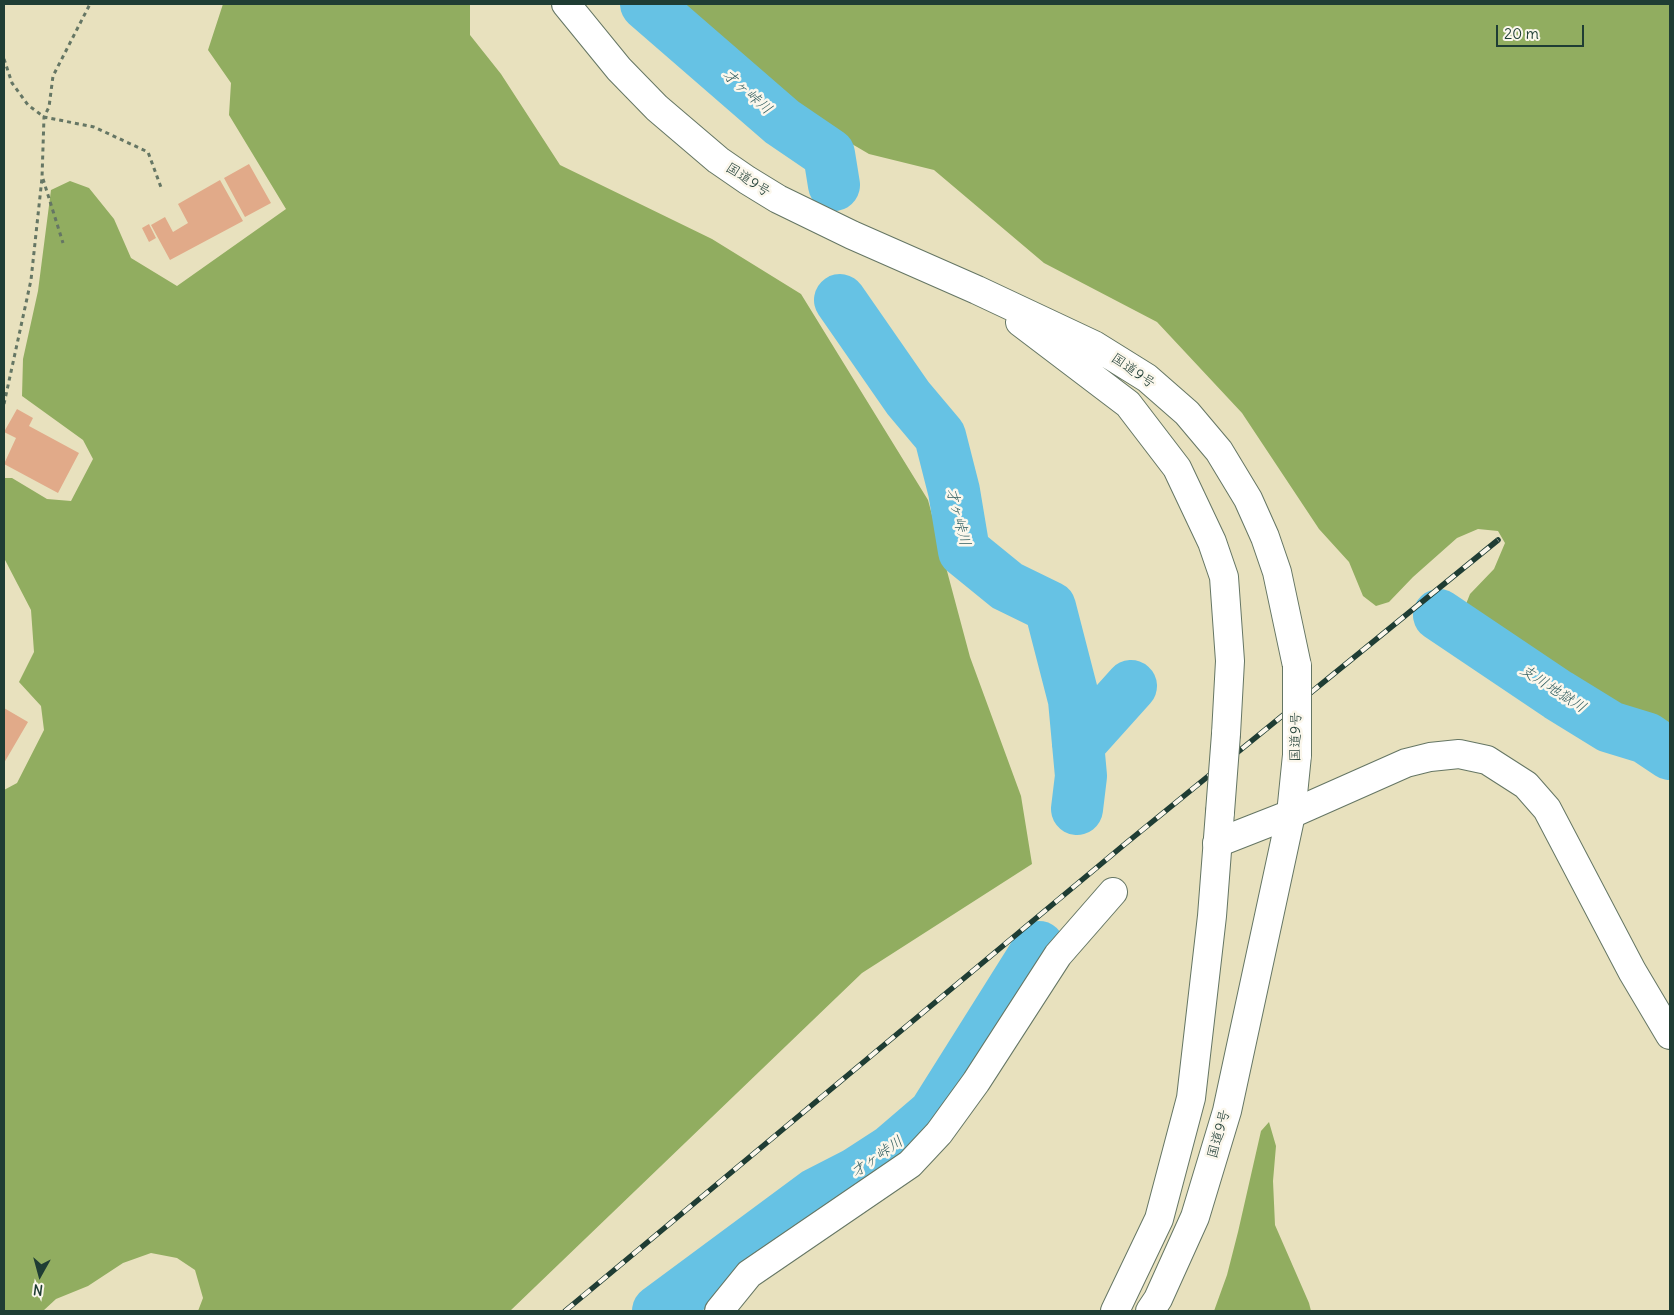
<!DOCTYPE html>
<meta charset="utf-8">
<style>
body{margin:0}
#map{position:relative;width:1674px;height:1315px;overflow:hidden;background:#e8e1be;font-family:Delius,sans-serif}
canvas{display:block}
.frame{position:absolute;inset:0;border:5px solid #1f3d34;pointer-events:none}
.north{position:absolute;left:15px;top:1250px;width:50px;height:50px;-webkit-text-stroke:4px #fbf7ec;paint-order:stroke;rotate:187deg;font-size:14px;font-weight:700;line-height:20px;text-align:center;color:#1f3d34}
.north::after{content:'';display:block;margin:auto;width:18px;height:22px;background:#1f3d34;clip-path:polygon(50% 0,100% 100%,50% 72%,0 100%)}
.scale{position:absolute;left:1496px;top:25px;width:88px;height:22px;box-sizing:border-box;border:2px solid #1f3d34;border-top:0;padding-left:6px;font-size:15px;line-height:18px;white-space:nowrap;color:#1f3d34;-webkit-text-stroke:4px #fbf7ec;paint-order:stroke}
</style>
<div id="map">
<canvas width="1674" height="1315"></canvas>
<div class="frame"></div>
<div class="north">N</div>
<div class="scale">20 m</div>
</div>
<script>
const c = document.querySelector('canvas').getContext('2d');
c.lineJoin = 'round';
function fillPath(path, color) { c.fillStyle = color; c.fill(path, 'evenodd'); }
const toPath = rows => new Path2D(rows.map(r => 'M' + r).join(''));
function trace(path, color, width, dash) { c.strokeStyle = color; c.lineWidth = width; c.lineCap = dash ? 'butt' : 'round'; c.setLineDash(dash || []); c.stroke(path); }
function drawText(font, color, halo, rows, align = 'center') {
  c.font = font + ' Delius,"Klee One",sans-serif'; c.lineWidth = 5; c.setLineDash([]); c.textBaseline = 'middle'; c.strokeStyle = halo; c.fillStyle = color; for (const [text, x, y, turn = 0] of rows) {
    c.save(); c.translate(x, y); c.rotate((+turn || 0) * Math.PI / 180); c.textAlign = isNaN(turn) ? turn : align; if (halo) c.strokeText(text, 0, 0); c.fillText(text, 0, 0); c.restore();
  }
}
fillPath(toPath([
 [223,4,470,4,470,35,501,74,560,165,712,239,801,294,928,500,970,657,1021,796,1032,864,862,973,510,1311,198,1311,203,1298,195,1270,177,1258,151,1253,123,1263,88,1286,56,1299,43,1311,4,1311,4,790,17,783,44,730,41,706,19,682,34,652,31,610,4,558,4,478,12,478,47,499,71,501,93,459,83,440,22,396,23,359,38,291,51,190,70,181,89,188,114,219,131,258,177,286,286,209,229,115,231,83,208,50],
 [667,4,1670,4,1670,740,1610,718,1469,625,1464,609,1470,594,1494,569,1505,543,1498,531,1478,529,1457,538,1413,577,1389,602,1376,606,1363,596,1349,562,1319,529,1242,413,1157,322,1044,263,934,170,869,154,794,110],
 [1269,1122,1276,1146,1273,1181,1275,1225,1309,1303,1311,1311,1214,1311,1227,1275,1238,1232,1261,1131]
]), '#91ad60');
trace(toPath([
 [646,4,782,122,829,154,834,185],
 [840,300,908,398,940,436,954,491,964,551,1007,586,1050,607,1074,700,1081,776,1077,809],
 [1439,615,1558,695,1610,727,1646,738,1670,754],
 [1078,745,1131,686],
 [658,1311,816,1194,855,1174,892,1150,934,1114,1039,947]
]), '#66c2e4', 52);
fillPath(toPath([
 [249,164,271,203,245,217,224,178],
 [220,180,243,221,170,260,151,225,165,217,173,232,188,223,178,204],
 [149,224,156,238,149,242,142,228],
 [17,409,33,418,29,426,79,453,58,493,4,464,16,438,4,432],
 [4,708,28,722,4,763]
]), '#e1aa89');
const street = toPath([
 [1217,843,1291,814,1406,763,1430,757,1459,754,1487,760,1526,785,1547,809,1632,971,1670,1035],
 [719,1311,749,1274,910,1164,939,1133,976,1082,1058,955,1113,892]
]);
const highway = toPath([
 [566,4,619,69,657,108,718,160,747,180,778,199,852,235,977,290,1094,345,1147,378,1187,413,1219,451,1248,499,1265,537,1277,572,1297,666],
 [1020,322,1128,404,1177,468,1212,542,1224,577,1230,661,1226,734],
 [1115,1311,1159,1219,1191,1098,1212,916,1220,812],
 [1150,1311,1158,1299,1195,1217,1227,1111,1291,814,1297,755]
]);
trace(street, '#657664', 30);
trace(highway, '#657664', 30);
trace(toPath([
 [4,59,12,83,28,105,44,117,94,127,148,152,162,190],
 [43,179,63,243],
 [4,404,31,280,42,178,44,117,49,107,53,76,90,4]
]), '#657664', 3, [4, 4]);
trace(street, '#fff', 28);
trace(highway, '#fff', 28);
const rail = toPath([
 [565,1311,1125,844,1498,540]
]);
trace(rail, '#1f3d34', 5.5);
trace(rail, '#fbf7ec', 4, [11]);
const highwayBridge = toPath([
 [1297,755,1297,666],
 [1220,812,1226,734]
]);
trace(highwayBridge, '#657664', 30, []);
trace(highwayBridge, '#fff', 28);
drawText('14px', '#1f3d34', '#fbf7ec', [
 ["国道9号",748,180,33],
 ["国道9号",1133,371,35],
 ["国道9号",1296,737,-89],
 ["国道9号",1219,1134,-74]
]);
drawText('italic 15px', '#315e60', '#fbf7ec', [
 ["才ヶ峠川",747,92,41],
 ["才ヶ峠川",958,517,76],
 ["支川地獄川",1553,689,33],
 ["才ヶ峠川",877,1157,-35]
]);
</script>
